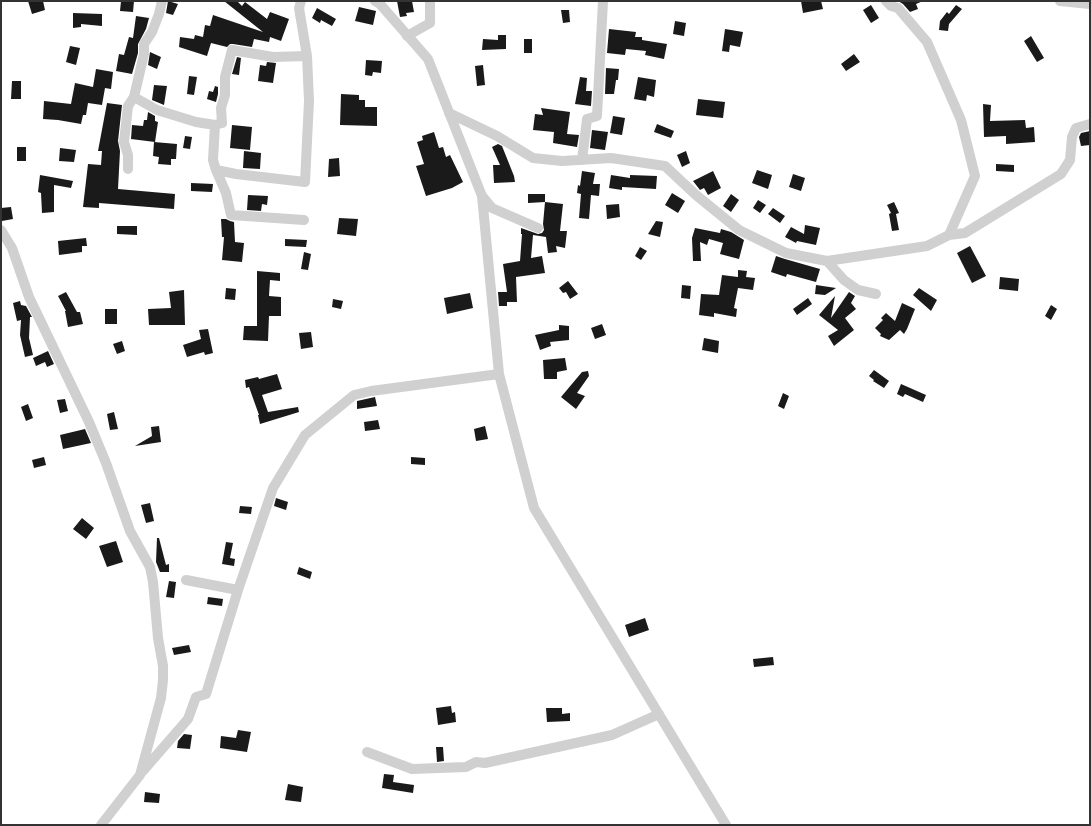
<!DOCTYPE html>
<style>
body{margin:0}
#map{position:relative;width:1091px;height:826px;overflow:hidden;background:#fff;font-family:Cabin,sans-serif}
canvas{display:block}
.frame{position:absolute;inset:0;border:2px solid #333;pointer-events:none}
</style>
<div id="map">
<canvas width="1091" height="826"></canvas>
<div class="frame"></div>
</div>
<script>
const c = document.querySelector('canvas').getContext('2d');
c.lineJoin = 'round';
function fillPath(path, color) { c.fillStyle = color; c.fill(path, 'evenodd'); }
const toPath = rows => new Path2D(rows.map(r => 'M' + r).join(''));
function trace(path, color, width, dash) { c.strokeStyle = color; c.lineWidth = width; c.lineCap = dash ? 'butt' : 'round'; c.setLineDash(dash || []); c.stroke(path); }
fillPath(toPath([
 [28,1,43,1,45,10,32,14],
 [121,1,134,1,133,12,120,11],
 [168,1,178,4,173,15,166,13],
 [224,1,237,1,242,6,245,2,267,19,270,12,289,19,281,41,270,37,269,42,254,39,252,47,233,44,230,44,227,47,211,43,207,56,179,47,180,37,194,39,195,35,203,37,205,25,210,26,213,15,263,32],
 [397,1,412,1,414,12,406,13,407,16,400,17],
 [801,1,821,1,823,9,803,13],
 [898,1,923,1,916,4,918,9,910,12,903,4],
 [871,5,879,18,871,23,863,10],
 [956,5,962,9,949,24,948,31,939,30,940,21,947,12,949,14],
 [359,7,376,11,373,25,355,21],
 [317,8,336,19,332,26,321,20,320,23,312,18],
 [561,10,569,10,570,22,563,23],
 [73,13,102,14,102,26,81,24,81,27,73,28],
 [136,16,149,18,146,29,138,44,138,53,132,74,116,71,119,54,124,55,129,37,133,38],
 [675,21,686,23,684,36,673,34],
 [609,29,636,32,635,37,642,37,642,40,667,44,664,59,645,55,646,51,626,49,625,55,607,53],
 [725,29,743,32,740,47,730,45,729,52,722,51],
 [498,35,506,35,506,49,482,50,483,39,498,40],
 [1031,36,1044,58,1037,62,1024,41],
 [524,39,532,39,532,53,524,53],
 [70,46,80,48,76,65,66,62],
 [150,52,161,57,157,69,148,65],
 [854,54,860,62,846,71,841,64],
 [237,57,241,58,239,75,232,74],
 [366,60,382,61,381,73,373,72,372,76,365,75],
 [267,62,276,63,273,83,258,81,260,65,266,66],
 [483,65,485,85,477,86,475,66],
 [606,68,619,69,618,80,616,80,614,94,605,94],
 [96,69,113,72,111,89,105,88,102,105,88,103,86,115,83,115,81,124,58,120,43,119,44,101,71,104,75,83,93,87],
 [189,76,197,77,194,95,187,94],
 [580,77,587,78,586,91,592,91,591,106,575,104],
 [638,77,656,80,654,97,647,95,646,101,634,99],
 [12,81,21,81,21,99,11,99],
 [154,85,167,86,164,105,152,100],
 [215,86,218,87,218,94,216,102,207,99,209,91,213,92],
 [341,94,359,95,359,100,365,100,365,107,377,107,377,126,340,125],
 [698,99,725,102,723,118,696,115],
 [107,103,122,105,118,141,120,151,118,189,175,194,174,209,99,203,99,208,83,207,88,164,101,165,102,151,98,151],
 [983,104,991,105,990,121,1025,120,1026,128,1034,127,1035,142,1006,144,1006,136,984,137],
 [541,108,570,112,567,134,579,135,577,147,553,143,554,132,533,130,535,114,543,115],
 [148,112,155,116,155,121,158,122,155,142,131,139,132,125,143,126,144,120,147,120],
 [613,116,625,118,622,135,610,133],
 [657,124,674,131,671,138,654,132],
 [232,125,252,127,250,150,230,148],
 [592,130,608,132,605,150,590,148],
 [1090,131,1090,145,1081,146,1079,137,1081,133],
 [434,132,439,148,443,147,446,157,450,155,463,182,452,188,426,196,416,166,424,164,417,142,423,140,422,136],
 [185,136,192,137,190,149,183,148],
 [154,142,177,144,176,159,171,159,171,165,158,164,159,157,153,156],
 [498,144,502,146,514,176,515,182,494,183,493,165,500,165,492,147],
 [17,147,26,147,26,161,17,161],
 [60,148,76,150,74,162,59,161],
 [244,151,261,153,260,169,243,168],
 [686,151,690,163,682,167,677,155],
 [339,158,340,176,328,177,329,159],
 [996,164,1014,165,1014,172,996,171],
 [757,170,772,175,768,189,752,183],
 [582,171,595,173,593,184,600,184,599,196,591,195,589,219,579,218,581,194,577,193,578,185,580,186],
 [713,171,721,188,708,195,704,188,700,190,693,181],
 [793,174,805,178,801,191,789,187],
 [40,175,73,181,71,188,54,185,54,212,42,213,41,193,38,192],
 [611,175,630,178,630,175,657,176,656,189,622,187,622,190,609,188],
 [191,183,213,184,212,192,191,191],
 [672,193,685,201,678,213,665,205],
 [528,194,545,194,545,202,563,204,560,231,567,231,565,248,556,246,557,252,548,253,546,237,533,235,531,258,542,256,545,273,516,277,517,302,507,302,507,306,499,306,498,292,507,292,503,264,520,261,522,234,521,234,521,228,538,234,542,233,544,230,543,224,545,202,528,203],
 [731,194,739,200,731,212,723,206],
 [248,195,268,196,267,205,262,204,261,211,247,210],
 [758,200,766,205,760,213,753,208],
 [894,202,899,213,896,214,899,230,892,231,889,214,891,213,887,205],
 [619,204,620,217,607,219,606,205],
 [11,207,13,219,2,221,1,208],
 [773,208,785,216,780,223,768,214],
 [339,218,358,219,356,236,337,234],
 [221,219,226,219,230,221,234,222,235,242,244,243,242,262,222,260,224,237,222,237],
 [656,221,663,222,660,237,648,234],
 [805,225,820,228,816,245,797,241,796,243,785,237,791,227,804,234],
 [117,226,137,226,137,235,117,234],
 [695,228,720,233,721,229,731,232,744,240,739,259,720,254,723,243,709,239,707,245,700,242,701,261,693,261,692,238],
 [86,238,87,246,82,246,82,252,59,255,58,241],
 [285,239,307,240,306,247,285,246],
 [970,246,986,276,972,283,957,253],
 [640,247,647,251,641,260,635,256],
 [304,252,311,254,308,270,301,269],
 [776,256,785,259,820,269,816,282,787,274,786,277,771,272],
 [738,270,747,271,746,277,755,278,753,290,738,288,734,308,737,309,736,317,714,313,714,317,699,315,701,294,719,295,722,275,738,277],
 [257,271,280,273,280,281,270,280,269,296,281,297,281,316,269,316,268,341,243,340,244,326,257,326],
 [1000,277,1019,279,1018,291,999,289],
 [568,281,578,294,570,299,566,292,563,293,559,288],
 [682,285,691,286,690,299,681,298],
 [816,285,836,288,825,295,815,294],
 [226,288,236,289,235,300,225,299],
 [919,288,937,300,931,311,913,295],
 [184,290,185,325,149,325,148,309,171,308,169,292],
 [66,292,77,312,80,312,83,324,68,327,65,311,66,311,58,296],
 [849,292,855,296,851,303,856,309,845,318,854,330,834,346,828,336,838,330,819,315,835,296,831,318],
 [470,293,473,308,447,314,444,298],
 [808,298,812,304,797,315,793,309],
 [333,299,343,301,341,309,332,307],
 [20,301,21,305,26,306,32,317,30,317,29,338,33,355,25,357,20,335,21,320,17,321,13,303],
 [902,303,915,309,907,329,904,334,900,330,889,340,880,336,881,334,875,328,883,320,881,318,886,313,895,321],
 [1051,305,1057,309,1051,320,1045,316],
 [105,309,117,309,117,324,105,324],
 [602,324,606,335,595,339,591,328],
 [559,325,569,326,569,340,550,342,551,346,540,350,535,335,559,330],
 [208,329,213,353,205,355,204,352,187,357,183,345,201,339,199,330],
 [311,332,313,347,301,349,299,333],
 [704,338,719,341,718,353,702,350],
 [122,341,125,351,117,354,113,344],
 [48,351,54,364,47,367,45,362,36,366,33,358],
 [565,358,567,370,557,372,557,379,544,379,543,360],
 [874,370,889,381,884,388,873,381,874,380,869,376],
 [588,371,589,376,577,393,585,396,576,409,561,397,582,372],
 [277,374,282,389,262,395,268,412,298,407,299,412,260,424,258,415,259,415,249,387,246,388,245,380,258,377,259,379],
 [901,384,926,395,923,402,905,394,903,397,897,394],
 [783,393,789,396,784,409,778,406],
 [375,397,377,406,357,409,357,401],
 [65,399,68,411,60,413,57,400],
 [28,404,33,418,26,421,21,407],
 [114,412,118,429,110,430,107,414],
 [378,420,380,429,365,431,364,422],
 [159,426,161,442,135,446,152,436,151,427],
 [485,426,488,439,476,441,474,429],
 [85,429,91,443,63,449,60,435],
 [44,457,46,465,34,468,32,460],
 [411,457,425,458,425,465,411,464],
 [276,498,288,502,286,510,274,506],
 [150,503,154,521,146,523,141,505],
 [240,506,252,507,251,514,239,513],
 [82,518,94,528,86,539,73,529],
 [157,538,159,538,166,565,169,564,169,572,160,572,156,562],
 [116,541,123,562,107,567,99,546],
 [226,542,233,543,230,558,235,559,234,566,222,564],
 [299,567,312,572,310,579,297,574],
 [169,581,176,582,174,598,166,597],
 [208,597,223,599,222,606,207,604],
 [645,618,649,630,629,637,625,625],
 [189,645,191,652,174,655,172,648],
 [773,657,774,665,754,667,753,659],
 [451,706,452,713,455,712,456,722,438,725,436,708],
 [546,708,562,708,562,714,570,713,570,721,547,722],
 [238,730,251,732,247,752,220,748,221,736,236,738],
 [184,734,192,735,190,749,177,748,178,741],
 [436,747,443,747,444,761,437,762],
 [384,774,394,775,393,782,414,785,413,793,382,788],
 [288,784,303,787,301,802,285,800],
 [145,792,160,794,159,803,144,802]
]), '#1a1a1a');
trace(toPath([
 [375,1,380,4,428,59,482,196,499,374,534,508,726,825],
 [1060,1,1090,4],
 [407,36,430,23,430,1],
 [134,97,157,110,196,122,215,125,222,123,221,108,225,95,225,77,232,50,273,57,307,56,299,8,301,1],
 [449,113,497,136,533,158,562,161,611,158,665,166,696,195,739,230,786,253,827,261,844,280,858,290,876,294],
 [215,125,213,160,216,170,236,174,305,182,309,101,307,56],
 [582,160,587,119,597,116,603,1],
 [128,169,128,155,124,142,128,106,134,97,144,54,144,44,152,32,159,14,162,1],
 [216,170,226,193,231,215,304,220],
 [482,196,492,208,538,228],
 [1,230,12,248,29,297,89,422,106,463,130,531,150,567,153,582,158,638,163,666,163,680,161,698,140,775,101,825],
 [949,235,965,233,1061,174,1070,160,1072,137,1076,128,1090,124],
 [827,261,927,246,949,235,975,176,961,120,927,42,898,8,891,6,886,1],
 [186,580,238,590],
 [367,752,412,769,466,767,476,762,485,763,612,735,659,714],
 [142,772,188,719,196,697,206,694,238,590,273,488,305,435,354,395,371,391,499,374]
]), '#d0d0d0', 10);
</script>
